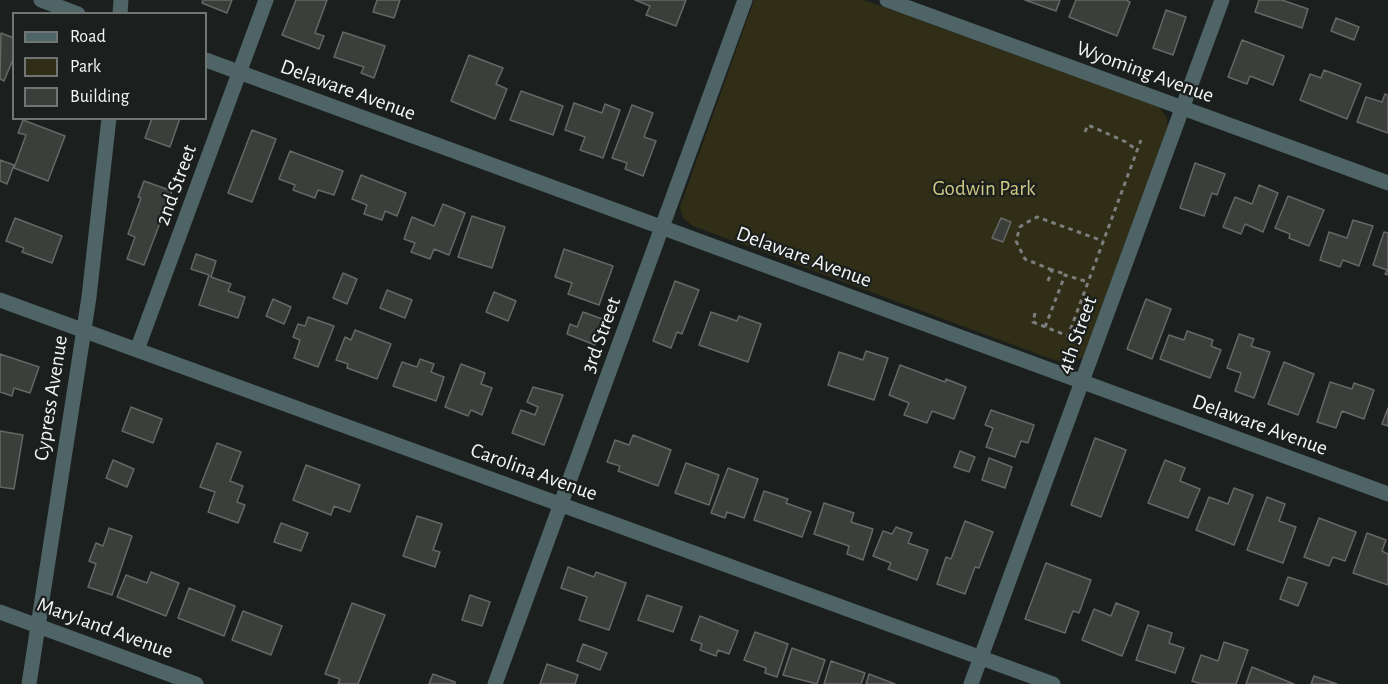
<!DOCTYPE html>
<style>
body{margin:0}
#map{position:relative;width:1388px;height:684px;overflow:hidden;background:#1b1f1d;font-family:"Alegreya Sans",sans-serif}
canvas{display:block}
.legend{position:absolute;left:12px;top:12px;width:195px;height:108px;box-sizing:border-box;background:#1b1f1d;border:2px solid #717573;margin:0;padding:8px 10px;list-style:none;font-size:18px;color:#f3f6f4}
.legend li{display:flex;align-items:center;gap:12px;height:30px}
.legend b{width:30px;border:2px solid #717573}
</style>
<div id="map">
<canvas width="1388" height="684"></canvas>
<ul class="legend">
<li><b style="height:8px;background:#4e6466"></b>Road</li>
<li><b style="height:16px;background:#302e16"></b>Park</li>
<li><b style="height:16px;background:#3b3e3a"></b>Building</li>
</ul>
</div>
<script>
const c = document.querySelector('canvas').getContext('2d');
c.lineJoin = 'round';
function fillPath(path, color) { c.fillStyle = color; c.fill(path, 'evenodd'); }
const toPath = rows => new Path2D(rows.map(r => 'M' + r).join(''));
function trace(path, color, width, dash) { c.strokeStyle = color; c.lineWidth = width; c.lineCap = dash ? 'butt' : 'round'; c.setLineDash(dash || []); c.stroke(path); }
function drawText(font, color, halo, rows, align = 'center') {
  c.font = font + ' "Alegreya Sans",sans-serif'; c.lineWidth = 4.5; c.setLineDash([]); c.textBaseline = 'middle'; c.strokeStyle = halo; c.fillStyle = color; for (const [text, x, y, turn = 0] of rows) {
    c.save(); c.translate(x, y); c.rotate((+turn || 0) * Math.PI / 180); c.textAlign = isNaN(turn) ? turn : align; if (halo) c.strokeText(text, 0, 0); c.fillText(text, 0, 0); c.restore();
  }
}
fillPath(toPath([
 [754,0,864,0,1159,107,1167,118,1168,126,1083,357,1071,364,1062,363,693,226,683,218,680,207]
]), '#302e16');
const building = toPath([
 [203,0,232,0,227,13,202,3,203,0],
 [296,0,327,0,315,33,324,36,319,49,282,35,296,0],
 [377,0,400,0,394,18,373,12,377,0],
 [635,0,686,0,676,26,646,15,650,6,635,0],
 [1025,0,1060,0,1056,11,1025,0],
 [1076,0,1126,0,1130,2,1117,36,1069,17,1076,0],
 [1259,0,1282,0,1308,9,1302,28,1255,12,1259,0],
 [1166,10,1186,17,1173,55,1153,48,1166,10],
 [1336,18,1359,27,1354,40,1331,31,1336,18],
 [343,32,385,46,374,78,361,73,364,67,334,57,343,32],
 [1,33,14,38,14,57,4,81,0,79,1,33],
 [1242,40,1284,56,1273,85,1250,76,1247,84,1228,77,1242,40],
 [469,55,503,68,496,84,507,89,495,119,451,101,469,55],
 [1324,70,1361,84,1347,119,1300,100,1310,74,1321,78,1324,70],
 [521,91,563,106,553,135,510,120,521,91],
 [1385,94,1388,95,1388,133,1357,122,1366,97,1382,102,1385,94],
 [574,103,602,113,605,104,620,110,603,158,580,150,585,137,565,130,574,103],
 [632,105,653,113,644,137,656,141,643,176,625,169,627,163,612,158,632,105],
 [152,118,180,118,170,147,145,138,152,118],
 [23,120,65,136,48,181,14,168,26,135,18,133,23,120],
 [252,130,276,139,252,202,228,193,252,130],
 [290,151,343,171,334,195,318,190,315,198,293,190,295,185,279,179,290,151],
 [0,160,14,165,7,184,0,181,0,160],
 [1195,163,1225,174,1217,195,1212,193,1204,216,1180,208,1195,163],
 [361,175,406,193,397,216,385,211,382,220,364,214,367,205,352,199,361,175],
 [144,181,172,191,144,265,127,259,135,237,128,234,141,198,138,197,144,181],
 [1259,185,1278,193,1263,232,1245,224,1241,234,1223,227,1235,197,1252,204,1259,185],
 [1288,196,1324,210,1309,246,1289,238,1290,234,1275,228,1288,196],
 [443,204,465,213,449,255,434,249,430,259,411,252,415,243,404,239,412,217,434,226,443,204],
 [472,216,505,227,492,268,458,257,472,216],
 [15,218,62,236,52,263,22,252,24,248,6,241,15,218],
 [1001,218,1011,222,1003,242,992,238,1001,218],
 [1353,220,1373,226,1359,266,1343,260,1340,267,1320,260,1329,232,1347,238,1353,220],
 [1384,232,1388,233,1388,275,1385,274,1387,270,1373,265,1384,232],
 [564,249,613,266,599,305,568,294,572,283,555,277,564,249],
 [196,254,216,261,211,277,231,284,228,291,245,297,238,318,199,305,209,275,191,269,196,254],
 [343,273,357,279,347,304,333,298,343,273],
 [675,281,699,290,682,334,677,332,671,348,653,341,675,281],
 [387,290,412,300,405,318,380,308,387,290],
 [494,292,516,301,508,321,486,312,494,292],
 [273,299,291,307,284,324,266,316,273,299],
 [1146,299,1171,309,1152,359,1127,349,1146,299],
 [583,312,605,320,595,345,567,334,570,324,577,327,583,312],
 [711,312,737,321,739,316,761,324,748,362,699,345,711,312],
 [308,317,334,326,318,367,294,358,300,340,293,337,298,324,305,326,308,317],
 [355,330,391,344,377,379,347,368,348,364,336,360,345,337,351,340,355,330],
 [1187,331,1213,340,1211,346,1221,350,1210,378,1160,359,1169,335,1184,340,1187,331],
 [1239,334,1254,339,1251,346,1270,352,1254,398,1235,391,1241,373,1227,368,1239,334],
 [866,351,888,358,874,400,828,385,839,352,863,360,866,351],
 [0,354,39,367,30,393,14,388,12,396,0,392,0,354],
 [420,359,434,364,431,372,444,377,436,401,393,386,402,362,417,367,420,359],
 [1284,362,1314,374,1298,415,1268,404,1284,362],
 [461,364,485,373,481,384,492,388,482,415,471,410,468,416,445,407,461,364],
 [900,365,945,382,946,379,966,387,954,419,932,411,927,423,904,415,909,403,889,395,900,365],
 [1330,382,1352,389,1354,383,1374,390,1364,419,1342,411,1336,428,1317,422,1330,382],
 [533,387,563,395,544,445,512,433,521,410,535,415,538,407,527,402,533,387],
 [131,407,162,419,153,443,122,431,131,407],
 [1388,408,1388,426,1382,424,1388,408],
 [991,410,1034,425,1028,443,1021,441,1015,457,986,447,993,428,985,425,991,410],
 [0,431,23,435,14,489,0,487,0,431],
 [633,435,671,450,658,486,618,471,620,466,607,462,615,440,629,445,633,435],
 [1095,438,1126,450,1101,517,1071,505,1095,438],
 [217,443,241,452,230,481,243,486,237,502,245,505,238,523,208,512,215,492,200,487,217,443],
 [960,451,975,457,969,472,954,467,960,451],
 [989,458,1012,467,1005,488,982,480,989,458],
 [113,460,134,469,127,487,106,478,113,460],
 [1165,460,1185,468,1180,481,1200,489,1188,518,1148,503,1165,460],
 [686,463,719,475,709,505,675,493,686,463],
 [306,465,360,485,350,512,334,506,331,515,293,500,306,465],
 [728,468,758,479,744,518,727,512,725,518,711,513,728,468],
 [1234,488,1253,495,1234,545,1196,530,1209,497,1228,504,1234,488],
 [764,491,788,499,786,503,811,512,802,537,754,520,764,491],
 [1267,497,1285,504,1279,521,1296,527,1283,563,1247,550,1267,497],
 [824,503,854,513,851,522,873,529,863,560,847,554,849,546,814,534,824,503],
 [417,516,442,524,433,550,440,552,435,567,403,556,417,516],
 [1319,518,1356,532,1345,561,1333,557,1329,566,1304,557,1319,518],
 [965,521,993,532,979,568,975,567,965,594,937,584,946,557,951,559,965,521],
 [281,523,308,533,301,551,274,542,281,523],
 [896,527,912,533,908,543,928,550,917,580,888,569,891,563,873,556,883,531,892,534,896,527],
 [109,528,132,536,112,595,88,587,96,564,89,561,96,543,103,546,109,528],
 [1367,533,1386,540,1382,551,1388,554,1388,585,1353,573,1367,533],
 [1046,563,1091,580,1079,613,1073,611,1065,633,1025,619,1046,563],
 [568,567,594,577,596,572,626,583,609,630,579,620,587,597,561,588,568,567],
 [151,572,179,583,166,616,117,597,126,575,147,583,151,572],
 [1288,577,1307,583,1298,606,1280,599,1288,577],
 [189,588,235,606,224,636,178,618,189,588],
 [470,595,490,602,482,626,462,620,470,595],
 [647,595,682,607,673,632,638,620,647,595],
 [352,603,385,615,358,684,338,684,340,679,325,674,352,603],
 [1116,603,1139,612,1122,656,1082,640,1094,609,1111,616,1116,603],
 [243,611,282,626,271,655,232,640,243,611],
 [700,616,738,631,729,654,718,650,716,656,700,650,702,644,691,640,700,616],
 [1148,625,1172,633,1169,643,1184,648,1175,673,1136,660,1148,625],
 [755,632,788,644,777,677,765,673,766,668,744,660,755,632],
 [1224,642,1248,650,1236,684,1201,684,1192,681,1201,655,1218,661,1224,642],
 [583,644,607,653,600,670,577,661,583,644],
 [792,648,825,660,817,684,783,675,792,648],
 [831,661,865,673,861,684,824,684,831,661],
 [547,664,578,675,575,684,540,684,547,664],
 [1252,667,1294,684,1246,684,1252,667],
 [433,674,455,682,455,684,429,684,433,674],
 [869,674,895,684,866,684,869,674],
 [1314,676,1337,684,1311,684,1314,676]
]);
fillPath(building, '#3b3e3a');
trace(building, '#656864', 1.5);
trace(toPath([
 [1085,132,1088,125,1126,142,1138,151],
 [1052,270,1025,259,1016,241,1020,227,1024,224,1037,217,1103,241],
 [1048,281,1052,270,1065,274],
 [1035,313,1033,322,1068,336,1141,140],
 [1045,327,1065,275,1088,282]
]), '#7b7e7c', 3, [4.5, 4.5]);
trace(toPath([
 [41,0,78,14],
 [887,0,1388,183],
 [120,14,121,0],
 [206,60,1388,494],
 [0,300,1053,684],
 [137,350,266,0],
 [0,612,196,684],
 [29,684,89,297,109,118],
 [495,684,745,0],
 [971,684,1222,0]
]), '#4e6466', 15);
drawText('21px', '#f3f6f4', '#1b1f1d', [
 ["Wyoming Avenue",1145,72,20],
 ["Delaware Avenue",348,90,20],
 ["2nd Street",176,185,-70],
 ["Delaware Avenue",804,257,20],
 ["3rd Street",601,335,-70],
 ["4th Street",1077,335,-70],
 ["Cypress Avenue",51,398,-81],
 ["Delaware Avenue",1260,425,20],
 ["Carolina Avenue",534,472,20],
 ["Maryland Avenue",105,628,20]
]);
drawText('21px', '#cfc884', '#1b1f1d', [
 ["Godwin Park",984,189]
]);
</script>
